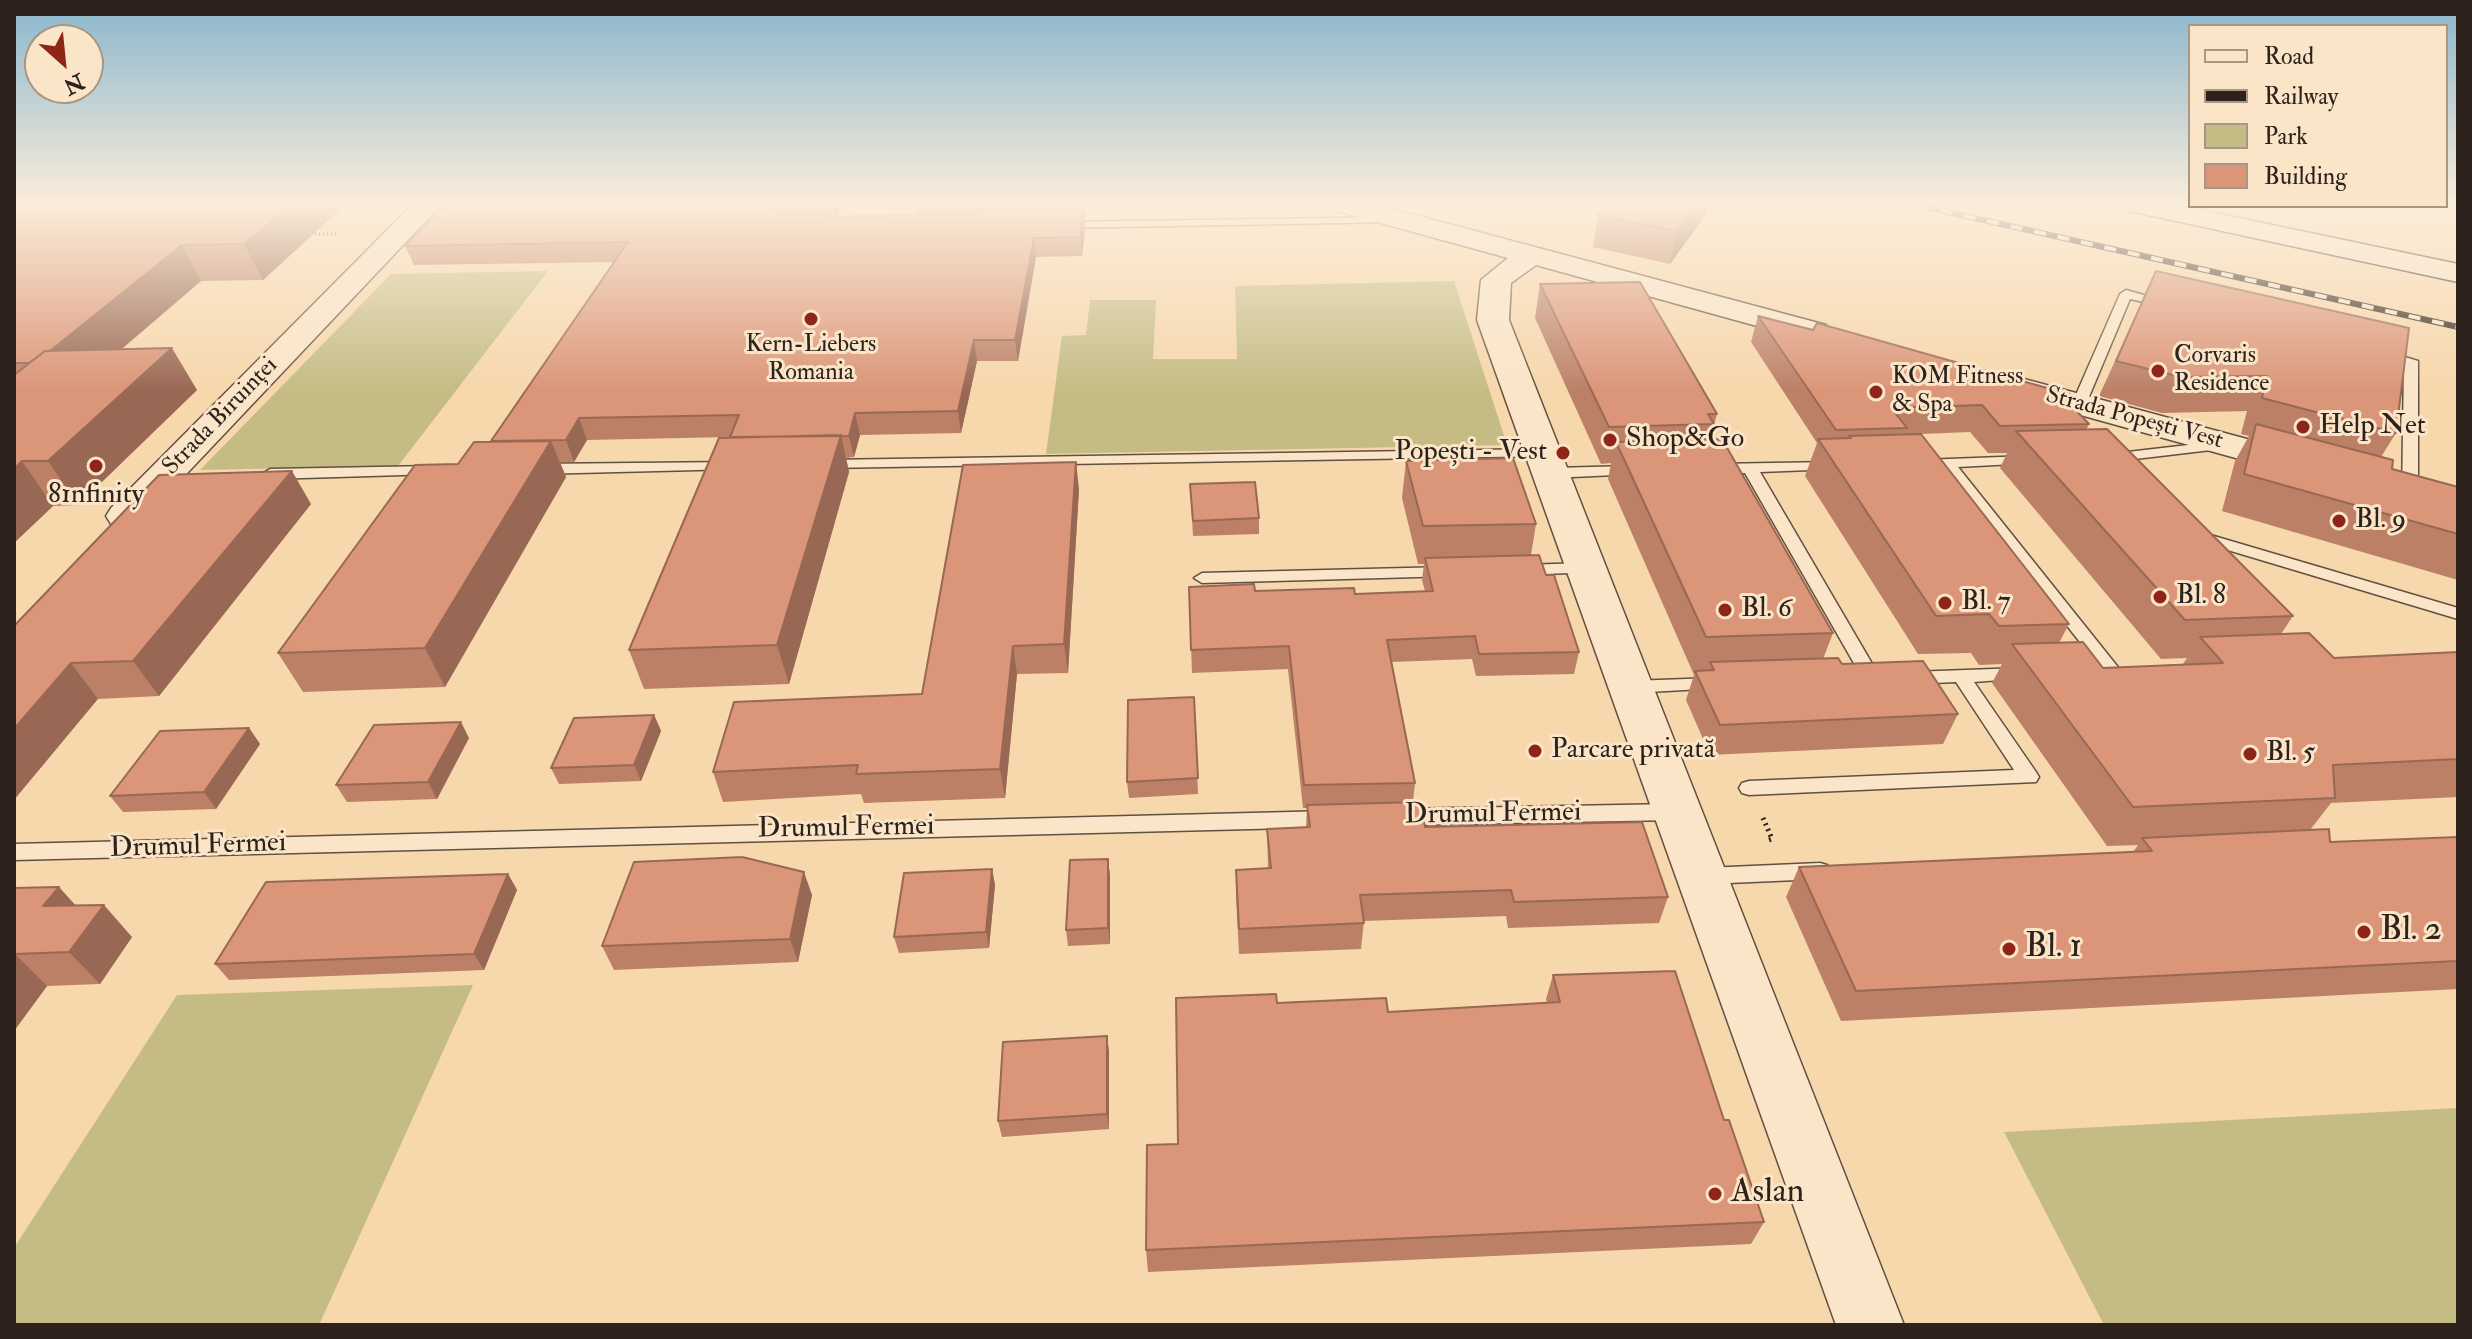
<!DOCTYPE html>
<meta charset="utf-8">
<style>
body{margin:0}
#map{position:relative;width:2472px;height:1339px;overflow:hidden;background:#f7d7ac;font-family:"IM FELL Double Pica",serif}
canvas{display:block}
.frame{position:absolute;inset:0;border:16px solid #2e231c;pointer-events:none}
.legend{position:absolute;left:2188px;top:24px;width:260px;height:184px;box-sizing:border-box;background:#fae5c9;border:2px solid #a89784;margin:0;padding:10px 14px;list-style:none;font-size:24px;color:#2e231c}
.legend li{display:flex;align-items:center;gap:16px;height:40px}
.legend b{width:40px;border:2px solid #a89784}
.north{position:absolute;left:24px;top:24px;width:80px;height:80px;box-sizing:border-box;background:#fae5c9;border:2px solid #a89784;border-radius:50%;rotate:153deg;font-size:22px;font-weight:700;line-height:32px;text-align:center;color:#2e231c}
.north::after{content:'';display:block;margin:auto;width:28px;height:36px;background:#8f2418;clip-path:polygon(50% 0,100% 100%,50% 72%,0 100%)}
</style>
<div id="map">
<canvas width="2472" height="1339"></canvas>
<div class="frame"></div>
<ul class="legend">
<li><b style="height:10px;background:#fae5c9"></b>Road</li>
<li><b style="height:10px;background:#2e231c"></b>Railway</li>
<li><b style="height:22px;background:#c4bc84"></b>Park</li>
<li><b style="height:22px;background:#db9578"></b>Building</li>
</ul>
<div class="north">N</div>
</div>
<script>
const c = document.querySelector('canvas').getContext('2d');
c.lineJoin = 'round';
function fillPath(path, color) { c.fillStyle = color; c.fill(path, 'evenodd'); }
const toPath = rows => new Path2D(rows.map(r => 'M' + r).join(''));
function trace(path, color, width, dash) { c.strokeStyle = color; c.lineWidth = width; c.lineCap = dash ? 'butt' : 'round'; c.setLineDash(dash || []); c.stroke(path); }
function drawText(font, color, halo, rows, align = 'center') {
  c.font = font + ' "IM FELL Double Pica",serif'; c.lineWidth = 6; c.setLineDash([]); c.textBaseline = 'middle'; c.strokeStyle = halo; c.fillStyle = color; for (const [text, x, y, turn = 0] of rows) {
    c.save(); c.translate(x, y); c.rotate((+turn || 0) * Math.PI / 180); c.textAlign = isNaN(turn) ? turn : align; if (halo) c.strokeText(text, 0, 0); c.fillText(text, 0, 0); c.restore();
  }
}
fillPath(toPath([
 [548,271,398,466,200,470,391,274],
 [1454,281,1507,445,1046,454,1062,336,1086,335,1090,300,1156,300,1153,359,1237,359,1235,286],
 [473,985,319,1325,14,1325,14,1248,177,995],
 [2458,1108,2458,1325,2104,1325,2004,1132]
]), '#c4bc84');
const service = toPath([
 [1393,217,1399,220,1397,222,1063,228,1057,225,1063,222,1393,217],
 [2126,290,2172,303,2166,307,2130,299,2086,404,2084,407,2074,407,2072,404,2120,294,2126,290],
 [2382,350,2418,361,2418,496,2410,501,2402,496,2404,363,2377,357,2375,354,2382,350],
 [2223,441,2230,445,2228,448,2110,462,2103,458,2110,454,2223,441],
 [1543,449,1548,450,1548,456,826,468,819,464,826,460,1543,449],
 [2028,456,2035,460,2033,463,1958,467,2117,666,2120,670,2117,674,2105,674,1943,468,1922,468,1915,464,1922,460,2028,456],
 [732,462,739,466,737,469,538,474,530,469,538,464,732,462],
 [1832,462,1839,466,1837,469,1760,472,1881,679,1872,685,1863,679,1745,473,1714,474,1706,469,1714,464,1832,462],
 [432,466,437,468,437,474,270,479,262,474,270,469,432,466],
 [1632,466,1637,468,1637,474,1551,478,1543,473,1551,468,1632,466],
 [2197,531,2458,608,2458,619,2191,539,2189,536,2197,531],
 [1587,563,1595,568,1593,572,1521,575,1513,570,1521,565,1587,563],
 [1448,567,1454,568,1456,572,1454,576,1202,583,1194,578,1202,573,1448,567],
 [2021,668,2027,670,2030,674,2027,678,1974,682,2036,772,2039,777,2036,782,1749,795,1742,793,1739,788,1742,783,1749,781,2014,770,1956,682,1911,684,1902,678,1911,672,2021,668],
 [1714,678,1720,680,1723,684,1720,688,1631,693,1622,687,1631,681,1714,678],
 [1675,804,1682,807,1685,812,1682,817,1675,820,1400,825,1393,822,1390,817,1393,812,1400,809,1675,804],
 [1331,811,1338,814,1341,819,1338,824,1331,827,14,860,14,844,1331,811],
 [1820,863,1827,865,1830,871,1827,877,1820,879,1706,884,1699,882,1695,876,1699,870,1706,868,1820,863]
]);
const tertiary = toPath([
 [412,205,441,205,139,524,125,528,111,524,106,516,111,508,412,205],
 [1333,205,1378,205,1826,325,1831,332,1826,339,1815,342,1536,265,1511,283,1509,320,1904,1325,1836,1325,1477,320,1481,280,1508,258,1337,211,1333,205],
 [2013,376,2310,456,2315,464,2310,472,2297,475,2001,393,1996,386,2001,379,2013,376]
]);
const secondary = toPath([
 [2125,205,2177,205,2458,264,2458,282,2139,213,2129,211,2125,205]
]);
trace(service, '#605040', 3);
trace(tertiary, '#605040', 3);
trace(secondary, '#2e231c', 3);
trace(toPath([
 [307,234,338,234]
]), '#2e231c', 3, [1, 3]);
trace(toPath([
 [1763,818,1772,839,1769,840]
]), '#2e231c', 5, [2, 4]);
fillPath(service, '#fae5c9');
fillPath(tertiary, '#fae5c9');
fillPath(secondary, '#fae5c9');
const rail = toPath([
 [1917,205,2458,327]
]);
trace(rail, '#2e231c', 6);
trace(rail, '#fae5c9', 4, [12]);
fillPath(toPath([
 [14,205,345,205,263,280,201,281,122,349,197,390,78,505,53,506,14,543],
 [445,205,843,205,837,217,916,215,915,205,1087,205,1086,218,1084,218,1085,230,1082,256,1036,257,1018,361,977,361,961,433,860,435,854,457,846,458,849,472,789,684,644,689,629,650,730,437,587,440,574,462,560,462,566,477,445,687,303,692,278,653,458,464,491,442,615,262,414,265,405,246],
 [1706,214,1670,264,1593,247,1598,215],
 [2156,271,2396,433,2381,457,2392,469,2458,487,2458,580,2222,511,2235,461,2249,436,2241,434,2247,411,2162,413,2099,396],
 [1540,284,1717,414,1710,440,1833,633,1823,659,1842,664,1958,714,1943,744,1710,755,1686,700,1694,675,1608,479,1611,463,1601,464,1535,318],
 [1758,316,2069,403,2089,424,2086,430,2293,616,2281,634,2334,658,2458,652,2458,797,2331,803,2310,830,2330,842,2458,837,2458,989,1841,1021,1786,897,1799,867,2133,852,2138,845,2107,846,1992,683,2002,664,1979,665,1971,653,1918,654,1805,476,1817,443,1751,342],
 [1970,432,1988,453,2007,453,2000,468,2161,659,2187,658,2183,664,2103,668,2059,643,2069,624,1921,434],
 [1406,461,1536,524,1531,555,1546,575,1579,652,1574,674,1476,676,1472,659,1391,662,1415,783,1413,802,1425,827,1668,897,1659,923,1508,928,1506,916,1364,921,1361,949,1239,954,1236,896,1236,870,1268,868,1267,829,1306,827,1307,808,1303,808,1288,669,1192,673,1189,587,1255,591,1355,594,1425,591,1422,580,1424,564,1418,564,1402,498],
 [1190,484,1259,518,1259,534,1193,536],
 [1079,489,1068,673,1017,674,1005,798,864,803,861,794,723,802,713,772,922,694],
 [311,504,159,696,98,699,14,626],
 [1194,697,1198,794,1129,798,1127,782],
 [654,715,661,731,641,781,559,784,551,768],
 [249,728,260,744,216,809,123,812,110,796],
 [469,738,437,799,347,802,336,785],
 [1108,859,1110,876,1110,944,1068,946,1066,930],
 [992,869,995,885,989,948,899,953,894,937],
 [508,874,517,890,484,970,229,980,215,964],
 [14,888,76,905,132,937,100,984,47,986,14,1031],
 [812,895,798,962,614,970,602,946],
 [1553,975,1724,1120,1764,1222,1751,1244,1148,1272,1146,1250,1178,1144,1277,1003,1388,1012,1547,1003,1546,999],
 [1109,1051,1109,1129,1002,1137,998,1121]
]), '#bc8067');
fillPath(toPath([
 [290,205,345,205,263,280,244,244],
 [779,205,782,205,786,222,773,210],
 [832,205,843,205,835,221],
 [1697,205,1709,205,1706,214,1670,264,1677,231],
 [1083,210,1085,230,1082,256,1080,237],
 [1034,238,1036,257,1018,361,1015,340],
 [182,245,201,281,60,401,35,363],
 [974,340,977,361,961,433,958,411],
 [172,348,197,390,78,505,48,461],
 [855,413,860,435,854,457,849,436],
 [579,418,587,440,574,462,566,440],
 [841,435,849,472,789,684,777,645],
 [551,441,566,477,445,687,425,648],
 [22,461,53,506,14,543,14,469],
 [1076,462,1079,489,1068,673,1064,644],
 [292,471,311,504,159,696,133,661],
 [1013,646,1017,674,1005,798,1000,769],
 [71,663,98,699,14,800,14,729],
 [654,715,661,731,641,781,634,765],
 [461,722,469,738,437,799,428,782],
 [249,728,260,744,216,809,204,792],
 [1108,859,1110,876,1110,944,1108,928],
 [992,869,995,885,989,948,986,932],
 [804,872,812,895,798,962,790,939],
 [508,874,517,890,484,970,474,954],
 [59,887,88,919,43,906],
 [104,905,132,937,100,984,69,952],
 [15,954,47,986,14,1031,14,955],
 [1107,1036,1109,1051,1109,1129,1107,1114]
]), '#996854');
const building = toPath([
 [14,205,290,205,244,244,182,245,50,351,45,351,29,363,14,363,14,205],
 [445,205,779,205,773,210,782,215,826,214,824,217,1083,210,1080,237,1034,238,1015,340,974,340,958,411,855,413,849,436,730,437,739,415,579,418,566,440,491,441,628,242,405,246,445,205],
 [1607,205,1697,205,1677,231,1598,215,1607,205],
 [2156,271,2409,328,2396,433,2262,398,2267,376,2181,377,2116,361,2156,271],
 [1640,282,1717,414,1708,414,1714,424,1609,427,1540,284,1640,282],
 [1758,316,1813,330,1817,323,2072,395,2069,403,2089,424,2000,426,1982,405,1891,408,1907,428,1836,430,1758,316],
 [172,348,48,461,22,461,14,469,14,375,45,351,172,348],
 [2256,424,2393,460,2392,469,2458,487,2458,534,2244,474,2256,424],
 [2107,429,2293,616,2185,620,2016,431,2107,429],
 [1921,434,2069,624,1999,626,1989,614,1936,616,1818,439,1851,438,1849,436,1921,434],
 [841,435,777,645,629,650,719,438,841,435],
 [1722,439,1833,633,1706,637,1616,442,1722,439],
 [551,441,425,648,278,653,415,465,458,464,474,442,551,441],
 [1513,458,1536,524,1423,526,1406,461,1513,458],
 [1076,462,1064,644,1013,646,1000,769,856,774,858,765,713,772,734,702,922,694,963,465,1076,462],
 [292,471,133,661,71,663,14,729,14,626,159,475,292,471],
 [1255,482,1259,518,1193,521,1190,484,1255,482],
 [1539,555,1546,575,1554,575,1579,652,1479,654,1475,636,1387,640,1415,783,1304,785,1289,646,1191,650,1189,587,1254,584,1255,591,1354,588,1355,594,1433,591,1425,558,1539,555],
 [2309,633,2334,658,2458,652,2458,759,2333,765,2335,798,2133,807,2012,644,2083,642,2103,668,2223,663,2200,637,2309,633],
 [1838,658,1842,664,1923,661,1958,714,1720,725,1695,671,1714,670,1710,662,1838,658],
 [1194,697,1198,778,1127,782,1128,700,1194,697],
 [654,715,634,765,551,768,574,718,654,715],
 [461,722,428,782,336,785,374,725,461,722],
 [249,728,204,792,110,796,160,731,249,728],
 [1420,802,1425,827,1642,822,1668,897,1514,902,1511,890,1360,895,1364,923,1239,929,1236,870,1271,868,1267,829,1310,827,1307,805,1420,802],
 [2329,829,2330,842,2458,837,2458,961,1856,991,1799,867,2152,851,2142,838,2329,829],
 [742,857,804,872,790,939,602,946,634,862,742,857],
 [1108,859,1108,928,1066,930,1070,860,1108,859],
 [992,869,986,932,894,937,904,873,992,869],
 [508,874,474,954,215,964,266,882,508,874],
 [59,887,43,906,104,905,69,952,15,954,14,955,14,888,59,887],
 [1675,971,1724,1120,1729,1120,1764,1222,1146,1250,1147,1145,1178,1144,1176,998,1276,994,1277,1003,1386,998,1388,1012,1560,1002,1553,975,1675,971],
 [1107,1036,1107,1114,998,1121,1003,1042,1107,1036]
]);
fillPath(building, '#db9578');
trace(building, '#996854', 2);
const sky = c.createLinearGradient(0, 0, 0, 392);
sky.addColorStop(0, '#8ab6cd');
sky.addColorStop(0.52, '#fbedda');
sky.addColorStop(1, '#fbedda00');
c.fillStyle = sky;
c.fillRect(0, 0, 2472, 392);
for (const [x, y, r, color] of [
 [811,319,8,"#8f2418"],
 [2158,371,8,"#8f2418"],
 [1876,392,8,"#8f2418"],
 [2303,427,8,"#8f2418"],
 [1610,440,8,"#8f2418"],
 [1563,453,8,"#8f2418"],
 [96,466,8,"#8f2418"],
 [2339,521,8,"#8f2418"],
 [2160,597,8,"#8f2418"],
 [1945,603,8,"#8f2418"],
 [1725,610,8,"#8f2418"],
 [1535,751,8,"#8f2418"],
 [2250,754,8,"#8f2418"],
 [2364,932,8,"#8f2418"],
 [2009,949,8,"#8f2418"],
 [1715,1194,8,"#8f2418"]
]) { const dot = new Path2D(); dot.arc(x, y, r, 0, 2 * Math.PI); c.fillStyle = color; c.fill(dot); trace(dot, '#fae5c9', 3); }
drawText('24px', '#2e231c', '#fae5c9', [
 ["Kern-Liebers",811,346,"center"],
 ["Romania",811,374,"center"],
 ["Corvaris",2174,357],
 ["Residence",2174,385],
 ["KOM Fitness",1892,378],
 ["& Spa",1892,406]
], 'left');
drawText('24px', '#2e231c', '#fae5c9', [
 ["Strada Biruinței",221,417,-46],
 ["Strada Popești Vest",2134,419,15]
]);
drawText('28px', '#2e231c', '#fae5c9', [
 ["Help Net",2319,427],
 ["Shop&Go",1626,440],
 ["Popești - Vest",1547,453,"right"],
 ["81nfinity",96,496,"center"],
 ["Bl. 9",2355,521],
 ["Bl. 8",2176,597],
 ["Bl. 7",1961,603],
 ["Bl. 6",1741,610],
 ["Parcare privată",1551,751],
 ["Bl. 5",2266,754]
], 'left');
drawText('28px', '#2e231c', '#fae5c9', [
 ["Drumul Fermei",1493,815,-1],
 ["Drumul Fermei",846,829,-1],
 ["Drumul Fermei",198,847,-2]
]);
drawText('34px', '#2e231c', '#fae5c9', [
 ["Bl. 2",2380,932],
 ["Bl. 1",2025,949],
 ["Aslan",1731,1194]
], 'left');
</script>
